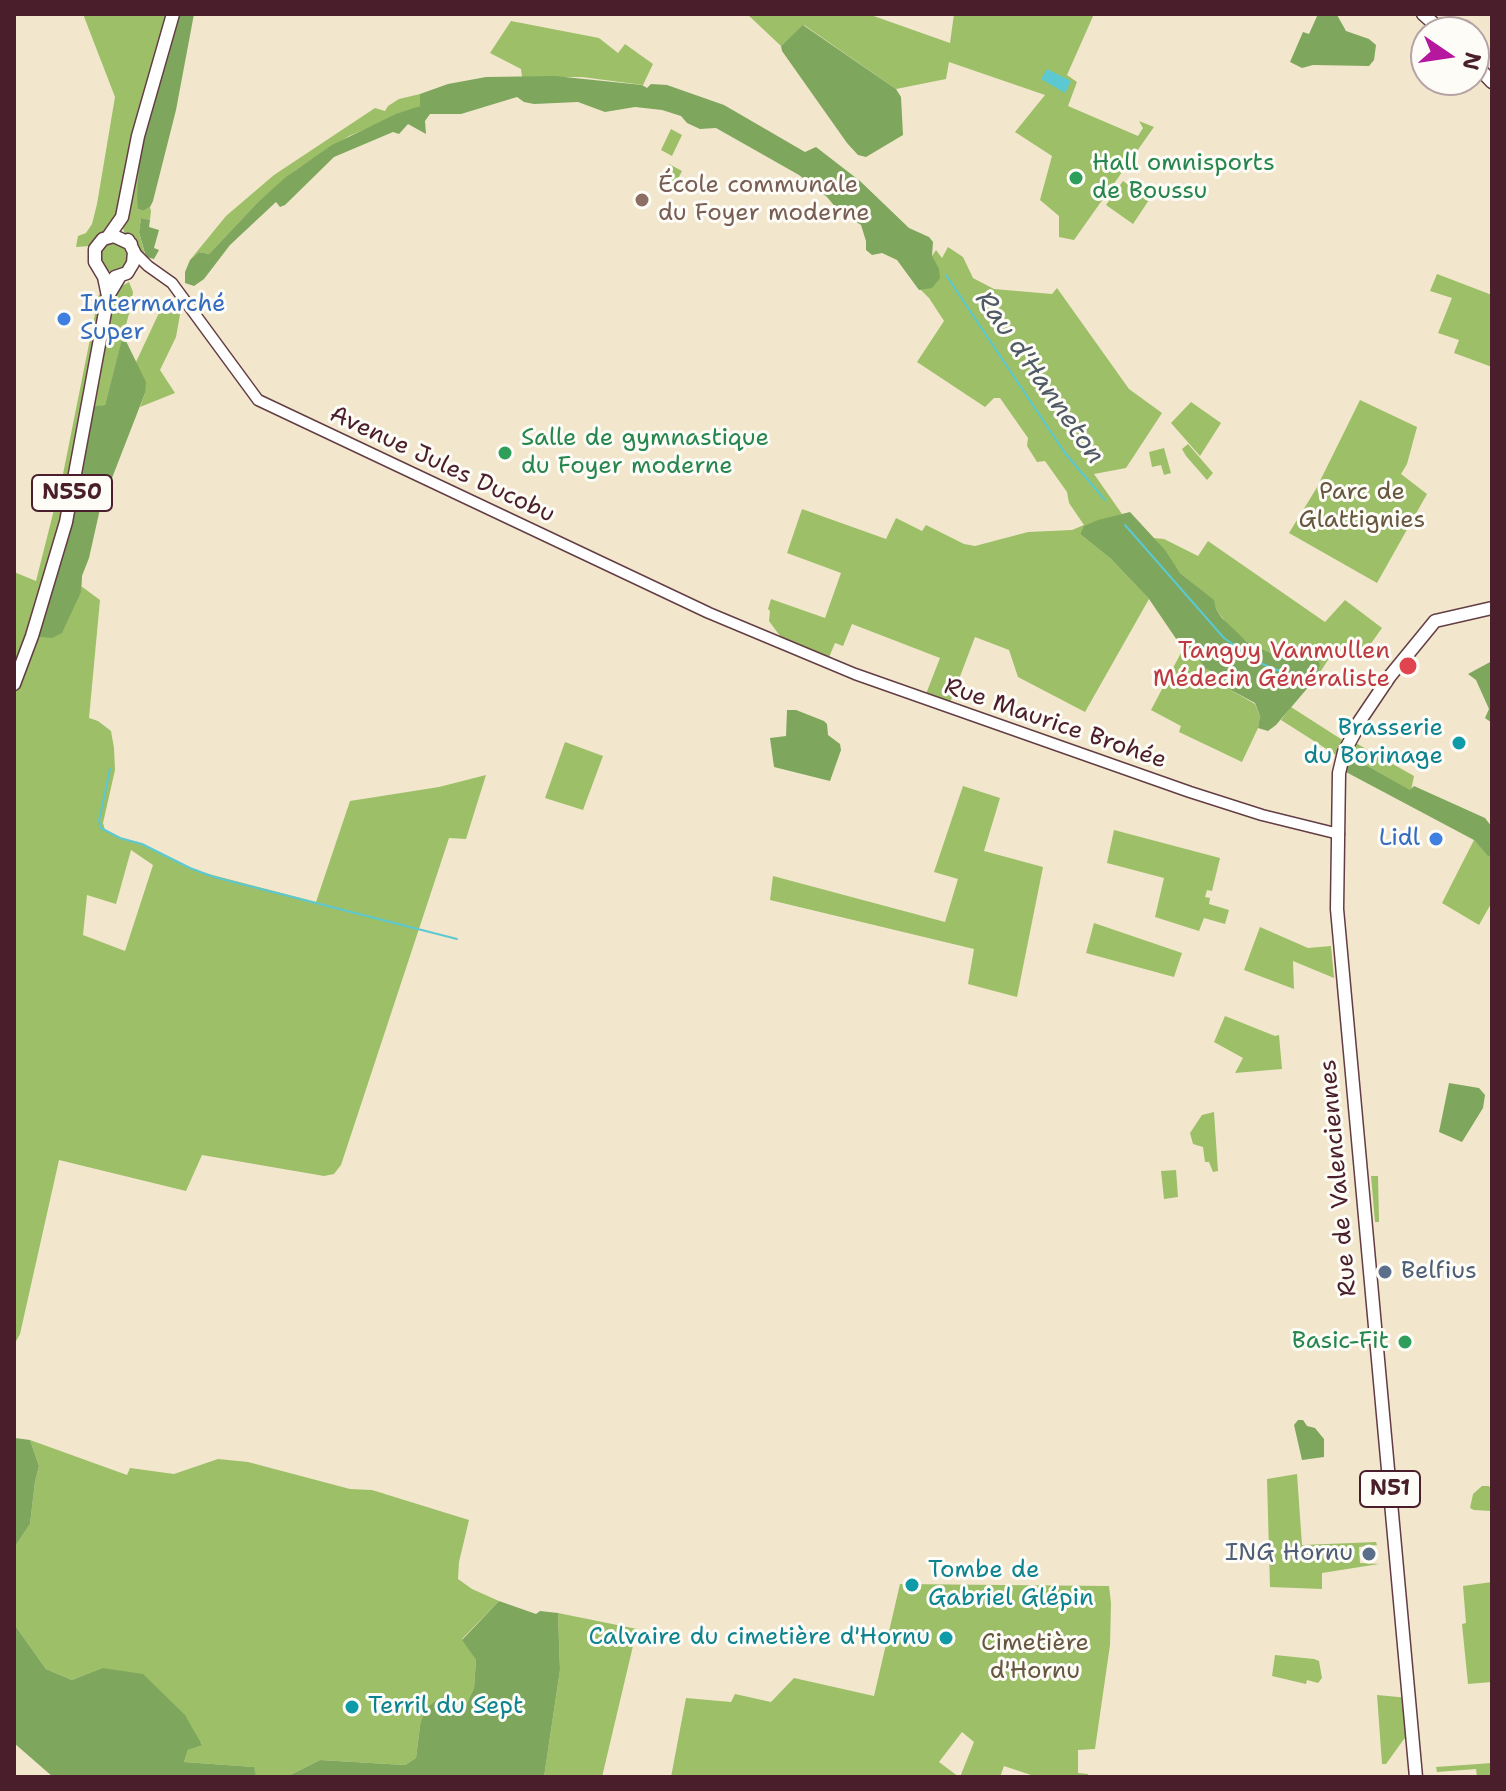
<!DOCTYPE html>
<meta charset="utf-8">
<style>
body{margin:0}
#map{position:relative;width:1506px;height:1791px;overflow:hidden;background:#f2e7cd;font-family:"Shantell Sans",sans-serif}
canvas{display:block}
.frame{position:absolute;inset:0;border:16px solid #4a1f2b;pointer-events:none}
.north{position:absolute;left:1410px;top:16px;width:80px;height:80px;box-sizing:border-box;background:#fdfcf7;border:2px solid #b5a4a5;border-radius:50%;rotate:103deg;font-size:22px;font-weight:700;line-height:32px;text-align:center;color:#4a1f2b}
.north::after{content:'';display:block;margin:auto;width:28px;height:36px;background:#b5179e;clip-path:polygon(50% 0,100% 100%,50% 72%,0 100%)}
</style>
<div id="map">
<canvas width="1506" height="1791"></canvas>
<div class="frame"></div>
<div class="north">N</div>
</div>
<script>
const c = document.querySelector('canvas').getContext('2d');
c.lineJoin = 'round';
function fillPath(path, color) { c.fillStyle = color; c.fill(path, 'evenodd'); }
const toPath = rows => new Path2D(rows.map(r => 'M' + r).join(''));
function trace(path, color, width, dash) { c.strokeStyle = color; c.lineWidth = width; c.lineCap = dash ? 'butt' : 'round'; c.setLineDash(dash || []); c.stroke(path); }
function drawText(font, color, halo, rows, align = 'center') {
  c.font = font + ' "Shantell Sans",sans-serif'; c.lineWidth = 6; c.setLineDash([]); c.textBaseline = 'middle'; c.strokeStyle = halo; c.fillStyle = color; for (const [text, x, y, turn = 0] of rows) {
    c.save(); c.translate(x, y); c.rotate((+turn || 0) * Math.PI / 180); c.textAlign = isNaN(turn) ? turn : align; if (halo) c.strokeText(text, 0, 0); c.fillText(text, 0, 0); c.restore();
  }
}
fillPath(toPath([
 [83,14,179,14,145,132,139,163,138,209,143,211,150,207,151,211,150,220,141,218,139,232,148,266,133,248,124,232,121,219,90,246,76,247,78,236,86,233,92,224,97,204,115,97],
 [747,14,868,14,950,43,954,14,1094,14,1067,75,1077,82,1068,106,1138,136,1143,128,1139,121,1154,127,1074,240,1059,237,1059,216,1040,200,1052,156,1015,132,1045,95,949,62,946,79,896,89,804,25,781,46],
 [511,21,599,38,618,53,625,44,653,64,643,85,582,77,522,77,521,69,490,53],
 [420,94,420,106,349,136,296,170,257,203,209,254,199,252,190,260,226,216,274,175,375,108,385,111,388,106,399,99],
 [671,129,682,135,672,156,661,150],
 [669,164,682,171,671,193,658,186],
 [1123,181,1149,200,1133,224,1106,205],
 '99 257a15 15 0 1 1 30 0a15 15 0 1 1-30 0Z',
 [948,247,963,257,973,278,994,289,1052,294,1057,288,1129,389,1162,413,1126,468,1094,474,1122,514,1085,526,1080,534,1111,559,1149,599,1085,712,1018,677,1009,650,975,637,948,708,924,699,940,658,852,624,843,646,835,643,827,662,783,640,769,621,770,611,768,609,771,599,825,618,841,573,787,553,802,509,886,539,896,518,922,531,926,525,964,544,975,546,1028,532,1072,530,1084,525,1069,503,1067,492,1045,461,1037,462,1027,446,1028,438,1000,398,994,398,985,407,917,362,944,321,929,298,914,283,936,250,942,258],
 [1437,274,1492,295,1492,367,1454,353,1459,340,1438,333,1452,298,1430,291],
 [129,282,133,292,131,306,105,405,88,408,81,592,81,586,100,600,89,718,98,721,111,731,114,748,115,770,103,823,105,830,120,838,142,844,197,871,316,902,350,801,439,787,486,775,466,839,449,838,341,1165,334,1174,324,1176,202,1155,186,1191,59,1160,20,1334,14,1345,14,572,36,581,63,474,99,294,115,297,120,287],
 [131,850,153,865,125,951,83,935,87,895,116,904],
 [165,300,177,301,181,309,176,337,160,370,175,393,140,407,145,393,136,362],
 [1360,400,1417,427,1407,464,1401,474,1427,494,1377,583,1289,533,1316,489],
 [1191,402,1221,423,1200,456,1171,423],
 [1188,444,1213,473,1207,480,1186,456,1182,449],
 [1164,448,1171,473,1164,475,1161,465,1152,467,1149,452],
 [1154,538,1164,539,1198,556,1208,541,1325,622,1345,600,1382,628,1360,659,1335,649,1317,677,1320,666,1292,657,1284,659,1247,642,1230,628,1216,609,1213,600,1180,573],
 [1183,649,1195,653,1212,673,1222,677,1229,689,1255,704,1260,716,1258,728,1242,762,1179,732,1181,726,1151,710],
 [1291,707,1344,741,1336,755,1281,720],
 [565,742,603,756,583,810,545,798],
 [1354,742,1414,776,1411,791,1344,752],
 [963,786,1000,798,984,851,1043,867,1017,997,968,984,974,949,770,900,773,876,945,922,958,879,934,872],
 [1114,830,1220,858,1212,891,1207,890,1205,897,1210,898,1209,904,1229,910,1225,924,1204,918,1199,931,1155,917,1164,878,1107,863],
 [1474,840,1488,855,1492,855,1492,902,1479,925,1442,903],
 [1094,923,1182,953,1174,977,1086,953],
 [1260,927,1308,948,1331,946,1334,978,1293,961,1294,989,1244,970],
 [1225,1016,1275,1036,1279,1035,1282,1069,1235,1073,1243,1058,1214,1042],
 [1214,1112,1218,1171,1213,1172,1209,1162,1205,1162,1203,1147,1193,1144,1190,1133,1202,1115],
 [1176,1170,1178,1197,1164,1199,1161,1171],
 [1371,1176,1378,1176,1379,1222,1375,1222],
 [30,1440,127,1475,130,1468,174,1474,218,1459,248,1462,350,1489,372,1490,469,1520,459,1562,458,1579,472,1589,499,1601,462,1639,476,1660,474,1688,466,1705,457,1708,447,1703,420,1726,416,1758,405,1765,320,1760,286,1777,256,1777,253,1767,184,1762,188,1750,202,1744,102,1668,72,1680,46,1669,14,1624,14,1548,30,1524,35,1482,39,1466],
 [1297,1474,1302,1545,1376,1542,1377,1545,1359,1547,1360,1563,1379,1564,1322,1573,1322,1589,1270,1587,1267,1479],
 [1482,1486,1489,1486,1492,1491,1492,1511,1474,1510,1470,1508,1473,1494],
 [1492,1582,1492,1682,1468,1684,1462,1624,1466,1623,1463,1586],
 [900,1584,1109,1586,1111,1603,1110,1645,1095,1749,1078,1750,1078,1773,1088,1774,1088,1777,1037,1777,1004,1766,1000,1777,960,1777,974,1742,962,1732,939,1762,959,1777,671,1777,686,1698,731,1702,735,1694,771,1702,794,1678,874,1696],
 [558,1613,637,1629,602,1777,544,1777,560,1670],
 [1275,1655,1314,1659,1319,1661,1322,1678,1318,1683,1307,1680,1306,1684,1272,1676],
 [1377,1695,1409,1698,1412,1738,1404,1739,1386,1764,1382,1764],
 [1492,1763,1492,1777,1477,1777,1476,1769,1437,1772,1436,1767]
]), '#9dbf68');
fillPath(toPath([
 [179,14,194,14,176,110,153,201,150,207,143,211,138,209,137,198,139,163,145,132],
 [1318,14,1337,15,1346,31,1369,39,1376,45,1374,60,1369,66,1313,65,1302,68,1290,62,1303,32,1309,34],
 [803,25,896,89,901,97,903,135,866,157,858,155,847,143,782,51,781,46],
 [555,76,642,85,647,88,651,84,667,85,724,105,805,152,816,147,860,181,909,228,929,237,933,242,932,256,939,269,940,278,932,288,919,290,897,260,882,253,872,255,866,250,866,241,861,225,837,209,827,197,799,175,716,128,700,129,687,123,681,116,662,110,635,107,605,112,578,102,534,104,524,102,517,97,461,114,430,114,425,121,426,134,408,124,399,134,393,132,334,157,285,205,280,207,276,202,230,245,204,279,194,286,185,283,185,272,190,260,199,252,209,254,257,203,286,177,332,145,396,114,420,106,420,94,448,84,486,77],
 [141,218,150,220,149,227,159,230,154,248,159,250,154,259,146,257,139,232],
 [123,335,146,382,145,393,100,509,89,558,82,576,81,592,62,633,52,638,32,636,52,571,88,407,105,405],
 [1130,512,1165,550,1180,573,1214,600,1216,609,1222,618,1247,642,1284,659,1309,651,1318,659,1320,666,1317,677,1276,725,1268,731,1258,728,1260,716,1255,703,1229,689,1222,677,1205,668,1195,653,1183,649,1149,599,1111,559,1080,534,1084,526,1098,520],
 [1492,661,1492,723,1485,718,1489,709,1476,680,1468,674],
 [787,710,796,710,824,721,827,724,828,735,840,744,841,750,830,781,774,767,770,738,786,736],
 [1352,757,1410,790,1414,786,1485,818,1492,827,1492,855,1488,856,1474,840,1346,772,1348,760],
 [1449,1083,1479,1088,1485,1095,1483,1108,1462,1142,1439,1132],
 [1298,1420,1303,1420,1307,1426,1315,1428,1324,1439,1324,1457,1302,1460,1294,1425],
 [15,1438,30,1440,39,1466,35,1482,30,1524,14,1548],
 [499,1601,536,1614,540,1611,558,1613,560,1670,544,1777,286,1777,320,1760,405,1765,416,1758,420,1726,425,1709,437,1700,456,1708,466,1705,474,1688,476,1660,462,1640],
 [14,1624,46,1669,72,1680,102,1668,143,1674,185,1715,202,1745,188,1750,184,1762,254,1767,256,1777,53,1777,14,1743]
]), '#7ea65c');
fillPath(toPath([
 [1047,69,1071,81,1065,93,1041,79]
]), '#5bc8d2');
trace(toPath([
 [946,275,1065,453,1105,500],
 [1125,525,1224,638,1260,663,1287,674,1293,682],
 [110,769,99,821,101,828,120,838,142,844,190,868,214,877,457,939]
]), '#5bc8d2', 2);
const minor = toPath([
 [134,252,148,266,172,283,258,400,709,613,855,674,1190,792,1262,815,1339,834]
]);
const major = toPath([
 [1423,14,1443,32],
 [1474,63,1492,82],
 [108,237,122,217,138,136,173,14],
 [115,277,127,273,133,263,134,252,128,240],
 [108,296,104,277,95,262,95,249,103,239,114,236,131,244],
 [14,684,32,636,66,522,108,296,120,276],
 [1361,721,1344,752,1339,773,1337,909,1416,1777],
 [1357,725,1390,676,1435,621,1492,608]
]);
trace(minor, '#633d43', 13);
trace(major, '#633d43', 15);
trace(minor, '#fff', 10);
trace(major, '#fff', 12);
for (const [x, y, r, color] of [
 [1076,178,8,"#2e9e5b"],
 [642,200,8,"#8d6e63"],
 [64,319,8,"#3f7fe0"],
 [505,453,8,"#2e9e5b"],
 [1408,666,10,"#e0444e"],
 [1459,743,8,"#0f9aa8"],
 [1436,839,8,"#3f7fe0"],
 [1385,1272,8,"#5c6f8a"],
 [1405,1342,8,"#2e9e5b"],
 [1369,1554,8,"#5c6f8a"],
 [912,1585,8,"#0f9aa8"],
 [946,1638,8,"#0f9aa8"],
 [352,1707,8,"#0f9aa8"]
]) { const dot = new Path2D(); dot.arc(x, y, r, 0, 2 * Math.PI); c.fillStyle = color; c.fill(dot); trace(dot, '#fdfcf7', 3); }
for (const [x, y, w] of [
 [72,493,80],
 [1390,1489,60]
]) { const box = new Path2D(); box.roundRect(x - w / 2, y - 18, w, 36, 6); c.fillStyle = '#fdfcf7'; c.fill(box); trace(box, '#4a1f2b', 2); }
drawText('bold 22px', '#4a1f2b', null, [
 ["N550",72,493],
 ["N51",1390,1489]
]);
drawText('24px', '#27864d', '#fdfcf7', [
 ["Hall omnisports",1092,164],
 ["de Boussu",1092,192],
 ["Salle de gymnastique",521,439],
 ["du Foyer moderne",521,467],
 ["Basic-Fit",1389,1342,"right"]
], 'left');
drawText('24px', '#785e54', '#fdfcf7', [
 ["École communale",658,186],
 ["du Foyer moderne",658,214]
], 'left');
drawText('24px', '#366cbe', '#fdfcf7', [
 ["Intermarché",80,305],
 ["Super",80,333],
 ["Lidl",1420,839,"right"]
], 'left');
drawText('24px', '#4a1f2b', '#fdfcf7', [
 ["Avenue Jules Ducobu",442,465,25],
 ["Rue Maurice Brohée",1055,724,19],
 ["Rue de Valenciennes",1339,1178,-95]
]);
drawText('24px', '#675740', '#fdfcf7', [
 ["Parc de",1362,493],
 ["Glattignies",1362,521],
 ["Cimetière",1035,1644],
 ["d'Hornu",1035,1672]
]);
drawText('24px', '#be3a42', '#fdfcf7', [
 ["Tanguy Vanmullen",1390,652],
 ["Médecin Généraliste",1390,680]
], 'right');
drawText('24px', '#0d838f', '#fdfcf7', [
 ["Brasserie",1443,729],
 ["du Borinage",1443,757],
 ["Tombe de",928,1571,"left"],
 ["Gabriel Glépin",928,1599,"left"],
 ["Calvaire du cimetière d'Hornu",930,1638],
 ["Terril du Sept",368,1707,"left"]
], 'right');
drawText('24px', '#4e5e75', '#fdfcf7', [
 ["Belfius",1401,1272],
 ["ING Hornu",1353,1554,"right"]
], 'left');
drawText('italic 26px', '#505a65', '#fdfcf7', [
 ["Rau d'Hanneton",1039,378,55]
]);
</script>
